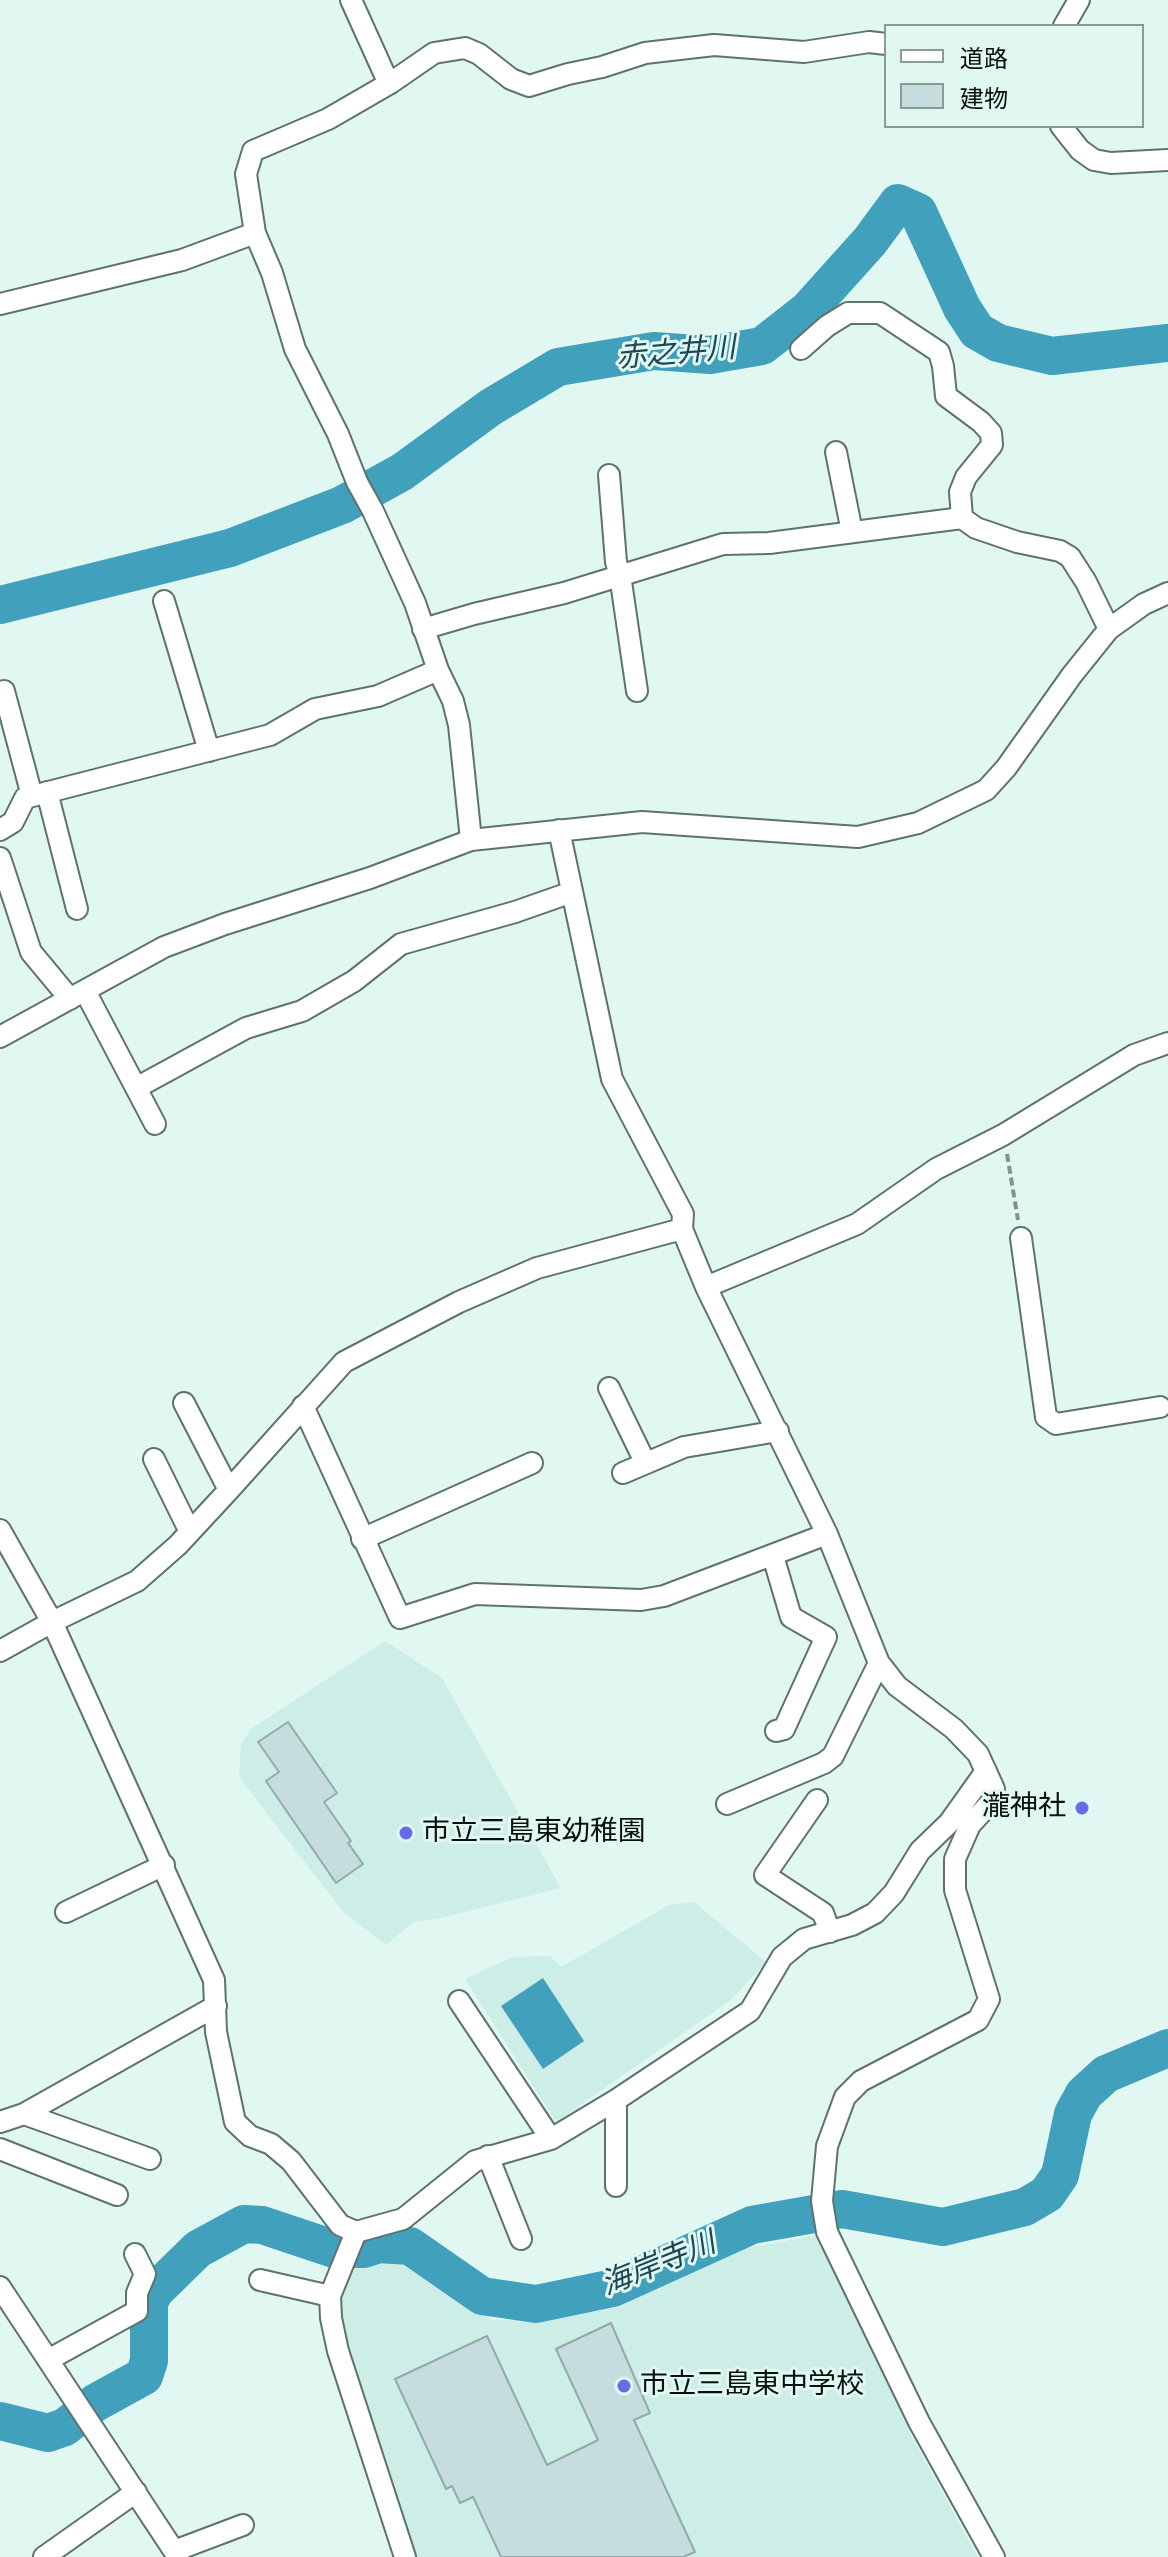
<!DOCTYPE html>
<meta charset="utf-8">
<style>
body{margin:0}
#map{position:relative;width:1168px;height:2557px;overflow:hidden;background:#e0f7f2;font-family:Signika,"Noto Sans JP",sans-serif}
canvas{display:block}
.legend{position:absolute;left:884px;top:24px;width:260px;height:104px;box-sizing:border-box;background:#e0f7f2;border:2px solid #8a9b97;margin:0;padding:10px 14px;list-style:none;font-size:24px;color:#09110f}
.legend li{display:flex;align-items:center;gap:16px;height:40px}
.legend b{width:40px;border:2px solid #8a9b97}
</style>
<div id="map">
<canvas width="1168" height="2557"></canvas>
<ul class="legend">
<li><b style="height:10px;background:#fff"></b>道路</li>
<li><b style="height:22px;background:#c5ddde"></b>建物</li>
</ul>
</div>
<script>
const c = document.querySelector('canvas').getContext('2d');
c.lineJoin = 'round';
function fillPath(path, color) { c.fillStyle = color; c.fill(path, 'evenodd'); }
const toPath = rows => new Path2D(rows.map(r => 'M' + r).join(''));
function trace(path, color, width, dash) { c.strokeStyle = color; c.lineWidth = width; c.lineCap = dash ? 'butt' : 'round'; c.setLineDash(dash || []); c.stroke(path); }
function drawText(font, color, halo, rows, align = 'center') {
  c.font = font + ' Signika,"Noto Sans JP",sans-serif'; c.lineWidth = 6; c.setLineDash([]); c.textBaseline = 'middle'; c.strokeStyle = halo; c.fillStyle = color; for (const [text, x, y, turn = 0] of rows) {
    c.save(); c.translate(x, y); c.rotate((+turn || 0) * Math.PI / 180); c.textAlign = isNaN(turn) ? turn : align; if (halo) c.strokeText(text, 0, 0); c.fillText(text, 0, 0); c.restore();
  }
}
fillPath(toPath([
 [385,1641,442,1678,561,1888,441,1918,414,1922,386,1945,344,1913,239,1777,241,1744,251,1729],
 [694,1902,766,1962,731,2000,556,2122,465,1979,512,1957,550,1956,561,1967,669,1905],
 [819,2235,913,2439,978,2557,414,2557,342,2333,341,2297,355,2266,383,2260,405,2263,491,2320,541,2319,619,2307,724,2252]
]), '#cdeee6');
fillPath(toPath([
 [543,1978,584,2041,543,2069,501,2006]
]), '#41a1bc');
trace(toPath([
 [0,605,230,548,342,505,402,472,491,407,558,367,654,351,710,355,762,346,808,310,870,241,898,203,918,212,962,308,977,331,998,343,1052,356,1168,343],
 [0,2421,48,2433,65,2427,95,2403,144,2376,149,2361,149,2302,155,2291,198,2249,244,2224,262,2225,334,2249,364,2249,379,2244,410,2246,482,2296,536,2304,613,2288,752,2225,842,2209,943,2227,1025,2207,1047,2194,1060,2175,1073,2114,1084,2094,1106,2074,1168,2048]
]), '#41a1bc', 38);
const building = toPath([
 [288,1722,337,1793,324,1802,351,1841,348,1843,363,1864,336,1883,266,1781,279,1772,258,1742,288,1722],
 [611,2323,650,2413,634,2420,695,2552,683,2557,501,2557,473,2497,460,2503,452,2486,446,2489,395,2379,487,2336,547,2465,598,2440,556,2349,611,2323]
]);
fillPath(building, '#c5ddde');
trace(building, '#93aaab', 2);
const minor = toPath([
 [351,0,389,84],
 [1064,26,1079,0],
 [1061,126,1080,150,1094,160,1111,163,1168,160],
 [0,304,182,260,255,233],
 [801,349,827,326,848,313,880,313,939,352,943,366,946,396,981,422,991,433,992,445,966,477,960,492,962,518],
 [836,452,852,532],
 [609,475,616,562,620,575,637,691],
 [164,601,209,751],
 [423,629,474,614,564,593,723,544,769,543,962,518,976,528,1017,542,1060,551,1070,557,1086,582,1109,629],
 [4,691,32,796],
 [47,792,77,909],
 [0,830,13,822,25,798,270,735,315,709,378,696,438,670],
 [559,830,612,1079,683,1214,682,1229,706,1287,857,1224,936,1169,1003,1135,1134,1055,1168,1043],
 [471,840,459,725,453,701,438,670,415,603,373,511,357,482,338,434,295,349,272,273,255,233,246,174,253,151,328,119,392,82,434,53,465,48,479,54,511,79,529,86,568,74,602,67,645,53,714,45,804,52,869,42,886,44],
 [0,858,31,952,70,999],
 [85,991,155,1124],
 [0,1037,164,947,225,924,370,878,471,840,642,822,858,837,918,823,986,790,1006,768,1072,675,1109,629,1144,604,1168,593],
 [136,1088,246,1028,302,1011,354,981,401,944,515,912,572,892],
 [1021,1238,1046,1417,1056,1424,1160,1407],
 [706,1287,827,1534,879,1663,897,1686,954,1729,978,1754,994,1789,993,1800,970,1825,955,1859,955,1890,989,1999,978,2020,861,2081,845,2097,827,2146,822,2201,827,2232,919,2422,994,2557],
 [609,1388,645,1462],
 [184,1403,229,1490],
 [303,1406,400,1618,475,1594,641,1600,664,1596,827,1534],
 [154,1459,190,1532],
 [623,1473,684,1447,778,1431],
 [0,1530,52,1622,214,1980,216,2032,235,2122,250,2136,271,2144,291,2161,340,2225,356,2232,330,2296,331,2318,338,2351,405,2557],
 [362,1539,532,1463],
 [773,1556,791,1617,826,1637,784,1729,776,1731],
 [0,1651,52,1622,137,1581,178,1545,229,1490,344,1362,459,1302,537,1268,682,1229],
 [817,1800,765,1875,823,1913,830,1932],
 [727,1804,824,1763,833,1756,879,1663],
 [66,1912,164,1865],
 [459,2001,551,2139],
 [616,2100,616,2186],
 [24,2114,150,2159],
 [0,2122,24,2114,216,2006],
 [0,2149,117,2195],
 [488,2156,521,2239],
 [356,2232,403,2219,475,2161,551,2139,616,2100,750,2011,782,1957,804,1939,852,1925,875,1913,894,1893,920,1851,949,1823,986,1771],
 [260,2280,330,2296],
 [0,2287,178,2557],
 [48,2360,137,2311,137,2293,145,2274,135,2254],
 [174,2551,243,2525],
 [44,2557,136,2492]
]);
trace(minor, '#5e726e', 24);
trace(toPath([
 [1007,1154,1018,1220]
]), '#839390', 4, [8, 4]);
trace(minor, '#fff', 20);
for (const [x, y, r, color] of [
 [1082,1808,8,"#656ce5"],
 [406,1833,8,"#656ce5"],
 [624,2386,8,"#656ce5"]
]) { const dot = new Path2D(); dot.arc(x, y, r, 0, 2 * Math.PI); c.fillStyle = color; c.fill(dot); trace(dot, '#e0f7f2', 3); }
drawText('28px', '#09110f', '#e0f7f2', [
 ["瀧神社",1066,1808,"right"],
 ["市立三島東幼稚園",422,1833],
 ["市立三島東中学校",640,2386]
], 'left');
drawText('italic 30px', '#1d4753', '#e0f7f2', [
 ["赤之井川",676,354,-5],
 ["海岸寺川",659,2265,-22]
]);
</script>
